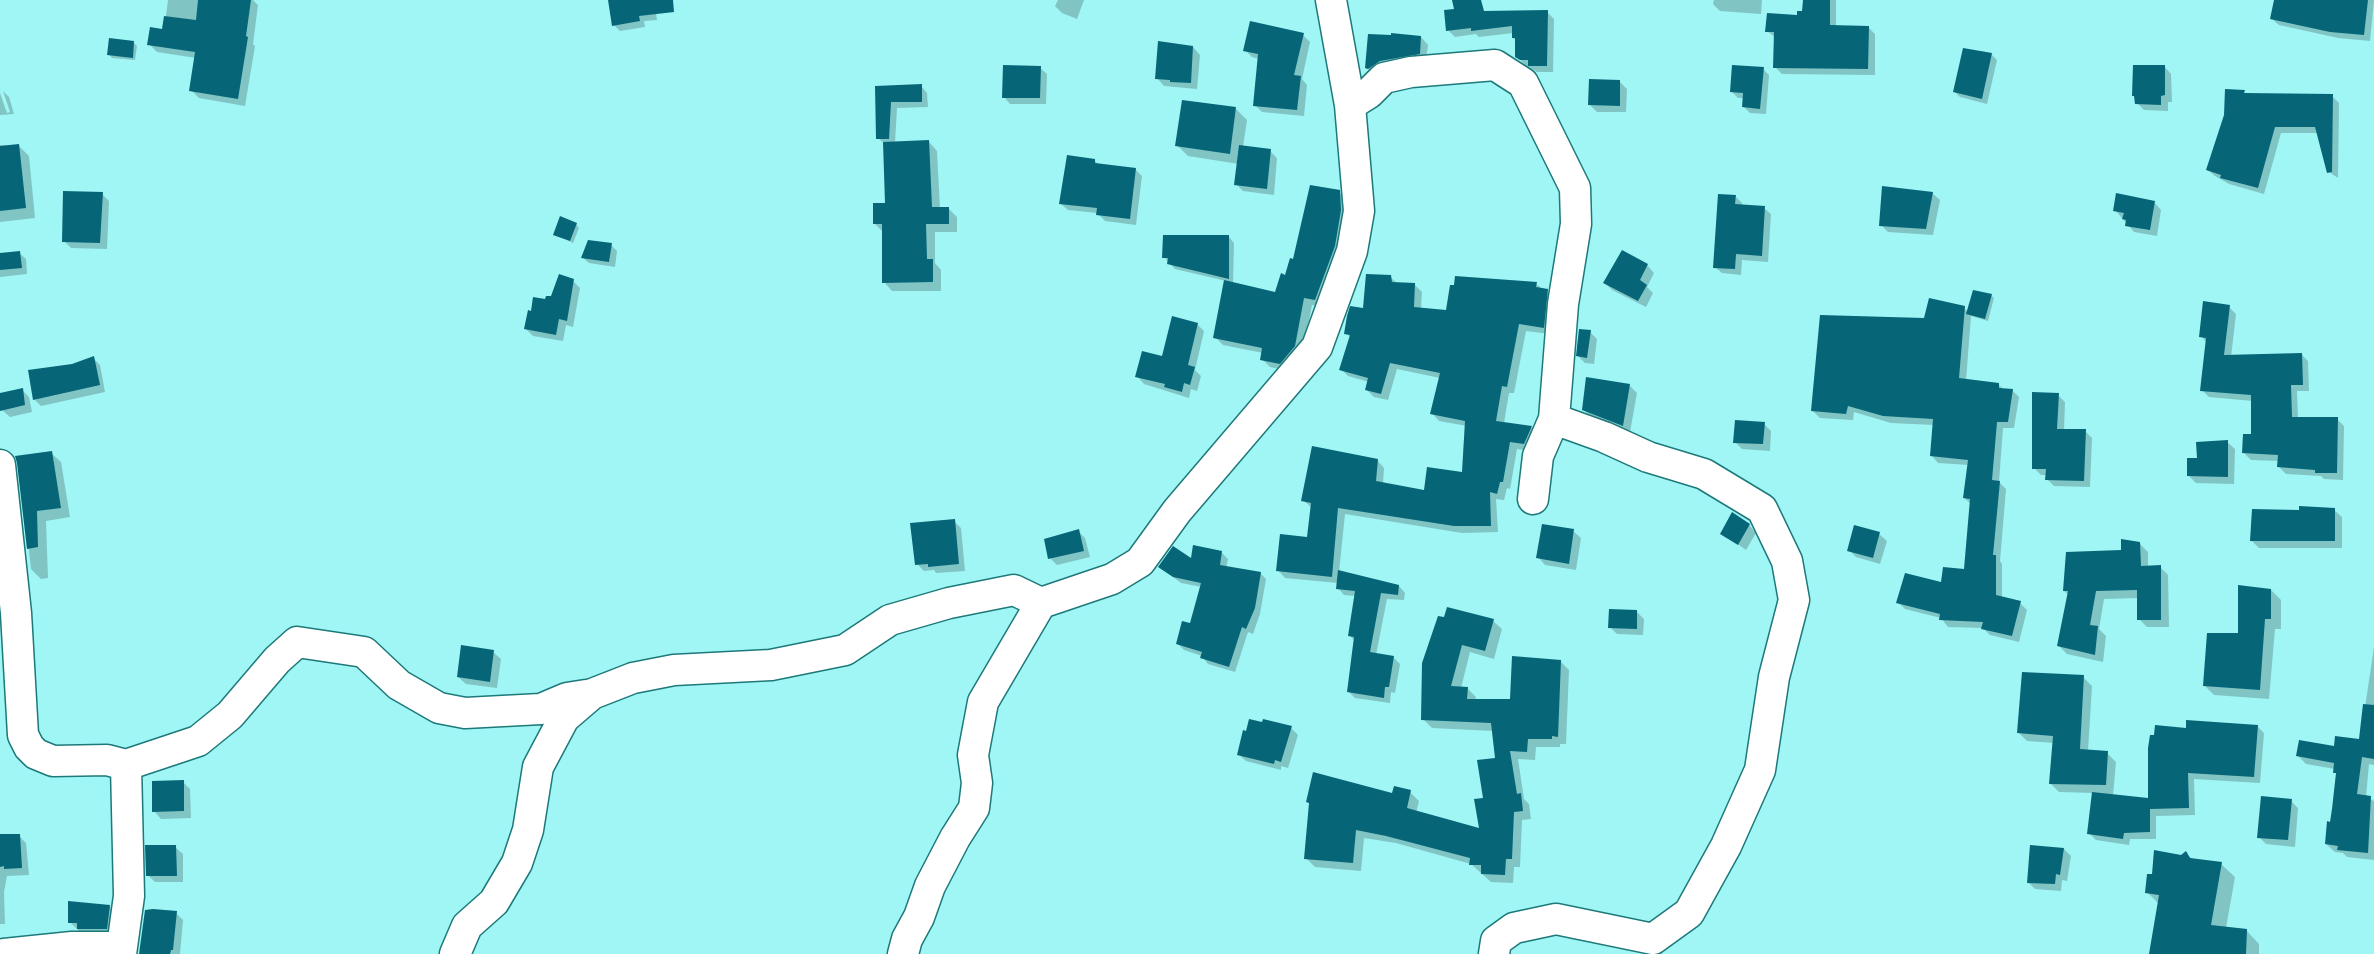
<!DOCTYPE html>
<style>
body{margin:0}
canvas{display:block;background:#a0f5f5}
</style>
<canvas width="2374" height="954"></canvas>
<script>
const c = document.querySelector('canvas').getContext('2d');
c.lineJoin = 'round';
function fillPath(path, color) { c.fillStyle = color; c.fill(path, 'evenodd'); }
const toPath = rows => new Path2D(rows.map(r => 'M' + r).join(''));
function trace(path, color, width, dash) { c.strokeStyle = color; c.lineWidth = width; c.lineCap = dash ? 'butt' : 'round'; c.setLineDash(dash || []); c.stroke(path); }
fillPath(toPath([
 [168,0,253,0,258,5,253,44,255,46,245,106,199,98,191,90,196,58,157,52,149,44,164,31],
 [610,0,654,0,657,20,644,21,645,27,620,31,614,25],
 [1058,0,1084,0,1077,19,1062,13,1055,6],
 [1714,0,1762,0,1761,14,1720,11,1713,4],
 [1804,0,1836,0,1836,27,1869,28,1875,34,1875,75,1782,74,1775,67,1776,38,1767,31,1804,13],
 [2275,0,2374,0,2370,41,2338,38,2279,25,2272,19],
 [1547,12,1554,19,1553,72,1537,72,1524,64,1517,56,1517,41,1513,38,1513,33,1479,37,1476,34,1455,37,1448,30],
 [1303,35,1310,42,1302,79,1307,85,1304,116,1262,112,1255,105,1259,59,1252,57,1245,50],
 [1421,37,1428,45,1426,60,1374,75,1367,68],
 [134,43,137,46,135,60,112,58,109,54],
 [1193,47,1200,55,1197,89,1164,86,1157,78],
 [1991,54,1997,60,1987,104,1960,97,1955,92],
 [2164,66,2171,74,2172,102,2168,102,2168,111,2144,110,2137,103],
 [1040,68,1047,74,1046,104,1010,104,1004,97],
 [1763,69,1769,75,1766,114,1750,113,1744,107,1744,98,1738,98,1731,91],
 [1619,81,1627,89,1626,112,1597,112,1590,105],
 [921,86,927,93,928,107,897,108,895,143,929,142,937,151,940,209,948,208,957,217,957,232,935,232,935,263,941,270,941,291,892,291,884,282,883,232,875,224,887,204,885,144,878,138,876,88],
 [3,91,9,97,14,114,0,115,0,93,7,113,10,112],
 [2244,92,2247,95,2332,96,2339,103,2338,178,2329,172,2318,133,2281,133,2264,194,2229,184,2215,176,2208,170],
 [1236,109,1247,120,1243,147,1270,151,1277,158,1274,195,1243,191,1236,184,1239,164,1188,156,1177,145],
 [0,145,19,146,29,156,35,218,0,222],
 [1095,161,1099,165,1135,169,1142,176,1136,225,1105,221,1097,213,1068,210,1060,203],
 [1339,192,1347,200,1342,255,1323,307,1312,305,1302,355,1288,371,1270,367,1262,359,1263,353,1223,345,1215,337,1226,281,1175,269,1164,257,1229,237,1234,243,1233,284,1276,294],
 [1932,193,1940,200,1933,235,1888,232,1881,225],
 [102,194,109,201,107,249,71,248,64,241],
 [1736,197,1742,203,1742,206,1764,208,1771,214,1768,262,1742,260,1741,275,1722,273,1715,267],
 [2154,202,2161,210,2157,236,2134,232,2115,210],
 [576,224,579,228,573,243,555,234],
 [611,245,617,251,615,267,589,263,583,258],
 [19,253,26,259,27,274,0,277,0,255],
 [1647,265,1654,273,1647,287,1653,293,1646,307,1612,290,1605,283],
 [1390,277,1398,284,1415,285,1422,292,1421,309,1447,312,1536,284,1554,298,1550,334,1526,331,1514,393,1509,393,1504,423,1531,428,1538,435,1531,451,1517,449,1510,489,1507,488,1504,500,1496,499,1498,532,1462,533,1345,514,1339,572,1399,586,1405,593,1404,600,1387,599,1376,655,1393,657,1400,664,1395,693,1391,692,1390,703,1355,698,1349,692,1356,642,1350,636,1356,596,1344,595,1338,588,1338,583,1285,578,1278,570,1308,538,1312,508,1303,500,1377,460,1384,468,1383,484,1426,492,1464,474,1467,426,1439,421,1432,413,1440,378,1397,369,1388,400,1374,397,1367,390,1369,382,1348,376,1341,369,1351,338,1346,333],
 [573,281,580,288,573,327,566,325,563,341,533,336,526,329,532,313],
 [1991,295,1994,298,1988,321,1971,316,1966,381,1998,384,2004,390,2012,390,2019,397,2014,428,2003,428,1999,482,2006,489,2000,561,2002,564,2002,599,2020,603,2027,610,2019,642,1990,635,1983,628,1948,627,1941,618,1905,609,1898,602,1942,584,1965,571,1971,504,1964,498,1969,465,1938,463,1932,456,1934,425,1891,423,1854,412,1853,420,1820,418,1813,411,1926,320,1964,308,1968,312],
 [2229,307,2236,314,2231,357,2301,354,2308,361,2309,391,2297,391,2298,419,2337,419,2344,426,2343,480,2324,479,2321,476,2286,474,2279,467,2280,461,2251,460,2244,453,2253,436,2253,401,2209,397,2202,390,2207,343,2201,336],
 [1197,324,1204,331,1195,370,1201,376,1197,391,1191,389,1189,398,1144,384,1137,376,1163,358],
 [1590,332,1597,339,1594,364,1585,363,1578,356],
 [93,358,100,365,105,392,41,406,35,400,72,365],
 [1630,386,1637,393,1630,432,1591,417,1584,410],
 [22,390,29,397,32,412,10,417,2,410,0,395],
 [2058,395,2065,402,2064,431,2085,431,2092,438,2090,487,2054,486,2047,479,2047,475,2041,475,2034,468],
 [1764,424,1771,431,1770,451,1742,449,1735,442],
 [2227,442,2235,449,2234,484,2196,483,2189,476,2198,460],
 [51,453,61,462,70,517,46,521,48,578,41,579,31,569,19,463],
 [2334,510,2342,517,2342,548,2259,548,2252,541,2301,511],
 [954,521,961,528,965,571,936,573,934,570,924,571,917,564],
 [1749,525,1756,533,1746,550,1722,533],
 [1078,531,1085,538,1090,557,1057,565,1050,558],
 [1573,531,1581,538,1576,570,1545,565,1538,557],
 [1879,534,1887,541,1880,564,1856,557,1849,550],
 [2140,544,2148,552,2148,567,2160,567,2168,575,2169,627,2147,627,2139,619,2139,598,2104,599,2099,629,2106,636,2103,662,2067,654,2058,645,2069,595,2064,591,2123,551],
 [1221,552,1228,559,1226,568,1260,573,1266,579,1260,614,1253,634,1248,632,1235,672,1208,664,1202,656,1184,650,1178,644,1192,625,1202,587,1181,583,1160,567],
 [2271,590,2281,600,2281,629,2275,629,2269,699,2214,695,2204,685],
 [1637,612,1644,619,1643,635,1617,634,1610,627],
 [1493,621,1502,629,1494,659,1470,652,1461,688,1467,688,1476,697,1475,701,1512,701,1560,661,1569,670,1566,744,1560,744,1560,747,1536,747,1535,760,1518,759,1524,799,1529,804,1531,819,1522,820,1520,867,1514,867,1513,883,1491,882,1471,864,1396,843,1364,838,1361,871,1315,867,1306,858,1311,805,1307,802,1394,796,1410,792,1419,801,1416,813,1481,830,1485,800,1497,760,1494,731,1432,728,1423,719,1424,663],
 [2374,647,2374,765,2369,764,2366,797,2374,801,2374,860,2347,857,2343,853,2335,852,2326,844,2331,824,2337,775,2335,769,2306,764,2298,756,2360,741],
 [493,652,501,659,497,688,466,684,458,677],
 [2083,677,2092,686,2088,751,2107,753,2116,762,2113,796,2149,800,2187,730,2257,726,2264,733,2260,783,2194,779,2195,815,2156,816,2156,839,2130,839,2129,845,2096,840,2089,833,2094,793,2059,792,2050,783,2054,743,2027,741,2018,732],
 [1291,728,1298,735,1288,768,1281,766,1281,770,1246,761,1238,754],
 [183,782,190,789,191,818,161,819,154,811],
 [2291,801,2298,808,2295,847,2266,844,2259,837],
 [0,836,19,836,26,843,29,875,7,876,4,892,5,924,0,924],
 [175,847,183,854,183,882,155,882,148,875],
 [2064,849,2071,856,2067,881,2062,880,2061,891,2035,889,2028,882],
 [2186,853,2193,860,2221,864,2235,877,2226,928,2246,930,2259,944,2259,954,2151,954,2159,904,2147,892,2153,876],
 [109,906,120,917,117,940,81,933,70,922],
 [176,913,183,920,180,954,140,954]
]), '#0003');
fillPath(toPath([
 [198,0,251,0,246,36,248,37,238,99,189,91,195,52,147,45,150,27,162,29,164,16,196,20],
 [608,0,673,0,674,12,639,16,640,21,612,26],
 [1452,0,1481,0,1484,11,1548,10,1547,66,1528,66,1528,60,1520,60,1515,57,1515,38,1512,38,1512,26,1471,31,1471,28,1446,31,1444,10,1454,9],
 [1803,0,1830,0,1830,25,1869,26,1868,69,1773,68,1774,32,1765,32,1767,13,1797,15,1797,11,1802,11],
 [2274,0,2368,0,2364,35,2330,32,2270,19],
 [1250,21,1304,33,1294,75,1301,76,1297,110,1253,106,1258,54,1243,51],
 [1391,33,1421,36,1420,54,1380,61,1368,69,1365,68,1368,34,1391,35],
 [109,38,134,41,133,58,107,55],
 [1158,41,1193,46,1191,83,1170,82,1170,80,1155,79],
 [1963,48,1992,53,1982,99,1953,92],
 [1003,65,1041,66,1040,98,1002,98],
 [1732,65,1764,67,1760,109,1742,107,1743,93,1730,92],
 [2133,65,2165,65,2165,95,2161,96,2161,105,2135,104,2134,96,2132,96],
 [1589,79,1620,80,1620,106,1588,105],
 [922,84,922,102,891,102,889,139,876,139,875,86],
 [2225,89,2245,90,2244,93,2333,94,2332,172,2327,173,2315,127,2275,127,2258,188,2220,178,2221,175,2206,170,2224,115],
 [1182,100,1236,107,1230,154,1175,146],
 [929,140,932,207,949,207,949,224,926,224,927,259,933,259,933,282,882,283,882,224,873,224,873,203,885,203,883,142],
 [19,144,26,208,0,211,0,146],
 [1239,145,1271,149,1267,189,1234,185],
 [1067,155,1095,159,1095,163,1136,168,1130,219,1096,215,1097,208,1059,204],
 [1310,185,1340,190,1341,210,1335,246,1315,300,1304,298,1295,346,1280,364,1260,360,1262,348,1213,338,1224,280,1275,292,1281,273,1285,275,1290,258,1293,259],
 [1882,186,1933,192,1926,229,1879,226],
 [63,191,103,192,100,243,62,242],
 [2116,193,2155,201,2150,230,2125,226,2126,220,2122,219,2124,213,2113,211],
 [1718,194,1736,195,1735,204,1765,206,1762,256,1736,254,1735,269,1713,268],
 [560,216,577,223,570,241,553,235],
 [1163,235,1229,235,1229,279,1167,264,1168,258,1162,258],
 [588,240,612,243,609,262,581,258],
 [1622,250,1648,264,1640,280,1647,285,1638,301,1603,283],
 [20,251,22,268,0,270,0,253],
 [559,274,574,279,567,321,559,319,556,335,524,329,528,310,531,311,533,297,545,299,546,296,551,296],
 [1366,274,1391,275,1392,282,1415,283,1414,307,1446,310,1450,285,1454,285,1455,276,1537,282,1536,287,1548,289,1544,328,1519,324,1507,387,1502,386,1496,421,1532,426,1524,444,1510,442,1503,482,1500,482,1497,494,1490,492,1491,526,1454,526,1338,508,1332,577,1276,571,1280,534,1307,537,1311,503,1301,501,1312,446,1378,459,1376,481,1424,490,1427,467,1462,472,1465,421,1430,414,1440,373,1390,363,1381,394,1365,390,1368,378,1339,370,1350,335,1344,334,1347,316,1350,306,1363,308],
 [1973,290,1992,294,1985,319,1966,314],
 [1929,298,1965,306,1959,378,1999,383,1999,388,2013,389,2008,422,1997,422,1992,480,2000,481,1993,555,1996,555,1996,595,2021,601,2012,636,1981,629,1983,622,1939,620,1940,614,1896,603,1905,573,1941,582,1943,567,1964,569,1970,499,1963,498,1968,460,1930,456,1933,419,1883,416,1848,406,1846,414,1811,411,1820,315,1924,318],
 [2203,301,2230,305,2224,355,2302,353,2303,385,2291,385,2292,417,2338,417,2337,473,2315,473,2315,470,2277,467,2278,455,2242,453,2243,434,2251,434,2251,395,2200,391,2206,338,2199,337],
 [1172,316,1198,323,1188,365,1195,367,1190,385,1184,383,1182,392,1164,387,1165,384,1135,377,1142,351,1162,356],
 [1579,329,1591,330,1587,358,1576,356],
 [94,356,100,385,33,400,28,370,72,364],
 [1586,377,1630,384,1623,426,1582,410],
 [23,388,25,405,0,411,0,393],
 [2032,392,2059,393,2057,429,2086,429,2084,481,2045,480,2046,469,2032,469],
 [1735,420,1765,422,1763,444,1733,443],
 [2228,440,2228,477,2187,476,2187,458,2197,458,2196,442],
 [52,451,61,508,37,511,38,547,27,549,17,463,15,456],
 [2299,506,2335,508,2335,541,2250,541,2252,509,2299,510],
 [1732,512,1750,524,1738,545,1720,534],
 [955,519,959,564,928,567,928,564,915,565,910,523],
 [1542,524,1574,529,1569,564,1536,558],
 [1854,525,1880,532,1873,558,1847,551],
 [1079,529,1084,551,1048,559,1044,539],
 [2121,539,2140,542,2141,566,2161,565,2161,620,2137,620,2137,590,2096,591,2090,625,2098,626,2095,655,2057,646,2068,591,2063,591,2066,552,2121,550],
 [1193,545,1222,551,1220,565,1261,572,1255,608,1246,629,1242,627,1229,667,1200,658,1202,652,1176,644,1182,621,1190,623,1201,583,1173,577,1158,567,1173,546,1191,558],
 [1338,570,1399,585,1398,595,1381,593,1370,652,1394,656,1389,687,1385,687,1384,698,1347,692,1354,637,1348,636,1355,591,1336,589],
 [2238,585,2271,589,2271,619,2265,619,2260,690,2203,686,2207,633,2238,633],
 [1447,607,1494,619,1485,651,1462,645,1451,686,1468,687,1467,699,1510,699,1512,656,1561,660,1558,737,1552,736,1552,739,1528,739,1527,752,1510,751,1517,794,1521,793,1523,811,1514,812,1512,859,1506,859,1505,875,1481,874,1481,865,1469,865,1470,858,1386,836,1356,830,1353,863,1304,859,1309,803,1306,802,1313,772,1392,793,1394,786,1411,790,1407,808,1479,828,1474,799,1483,798,1477,760,1495,758,1491,723,1421,720,1422,663,1438,616,1444,617],
 [1609,609,1637,610,1637,629,1608,628],
 [461,645,494,650,490,682,457,677],
 [2022,672,2084,675,2080,749,2108,751,2106,785,2049,784,2053,736,2017,733],
 [2363,704,2374,705,2374,759,2362,757,2357,794,2371,796,2368,853,2337,850,2338,846,2325,844,2327,821,2330,822,2332,809,2336,773,2333,773,2334,763,2296,756,2299,740,2334,746,2335,736,2359,739],
 [1249,719,1262,722,1263,719,1292,726,1281,762,1275,760,1274,764,1237,755,1243,730,1246,731],
 [2186,720,2258,725,2254,777,2188,773,2189,808,2150,809,2150,832,2124,833,2123,839,2087,834,2092,792,2148,798,2148,748,2150,735,2154,735,2155,725,2186,728],
 [184,780,184,811,152,812,152,781],
 [2261,796,2292,799,2288,840,2257,838],
 [0,834,20,834,22,868,4,869,4,866,0,867],
 [145,845,176,845,177,876,146,876],
 [2030,845,2064,848,2060,875,2056,874,2055,884,2027,883],
 [2154,850,2181,855,2186,851,2190,858,2222,862,2211,925,2247,929,2246,954,2149,954,2159,895,2145,893,2147,874,2152,874],
 [68,901,110,905,107,929,77,929,77,923,68,923],
 [153,909,177,911,173,950,171,950,170,954,139,954,145,910]
]), '#066577');
const minor = toPath([
 [1350,105,1369,93,1384,78,1411,72,1495,65,1523,83,1575,188,1576,224,1563,304,1554,419,1538,456,1533,499],
 [0,465,16,613,23,735,29,747,36,754,53,761,107,760,126,765,129,896,121,954],
 [126,765,198,741,230,715,277,660,297,642,364,652,399,685,439,708,465,713,541,709,567,698,586,695],
 [4,954,72,947,121,947],
 [455,954,467,926,494,902,517,863,528,830,538,767,564,718,592,694,633,678,674,670,771,665,845,650,890,620,949,603,1014,590,1041,603],
 [903,954,907,939,919,917,930,886,955,838,974,808,977,783,973,755,983,702,1041,603,1112,579,1140,562,1177,511,1317,347,1352,251,1359,211,1350,105,1331,0],
 [1494,954,1496,941,1514,928,1556,919,1653,939,1689,913,1726,846,1760,770,1774,677,1794,600,1787,561,1762,509,1704,474,1648,457,1604,437,1554,419]
]);
trace(minor, '#1d797a', 33);
trace(minor, '#fff', 30);
</script>
